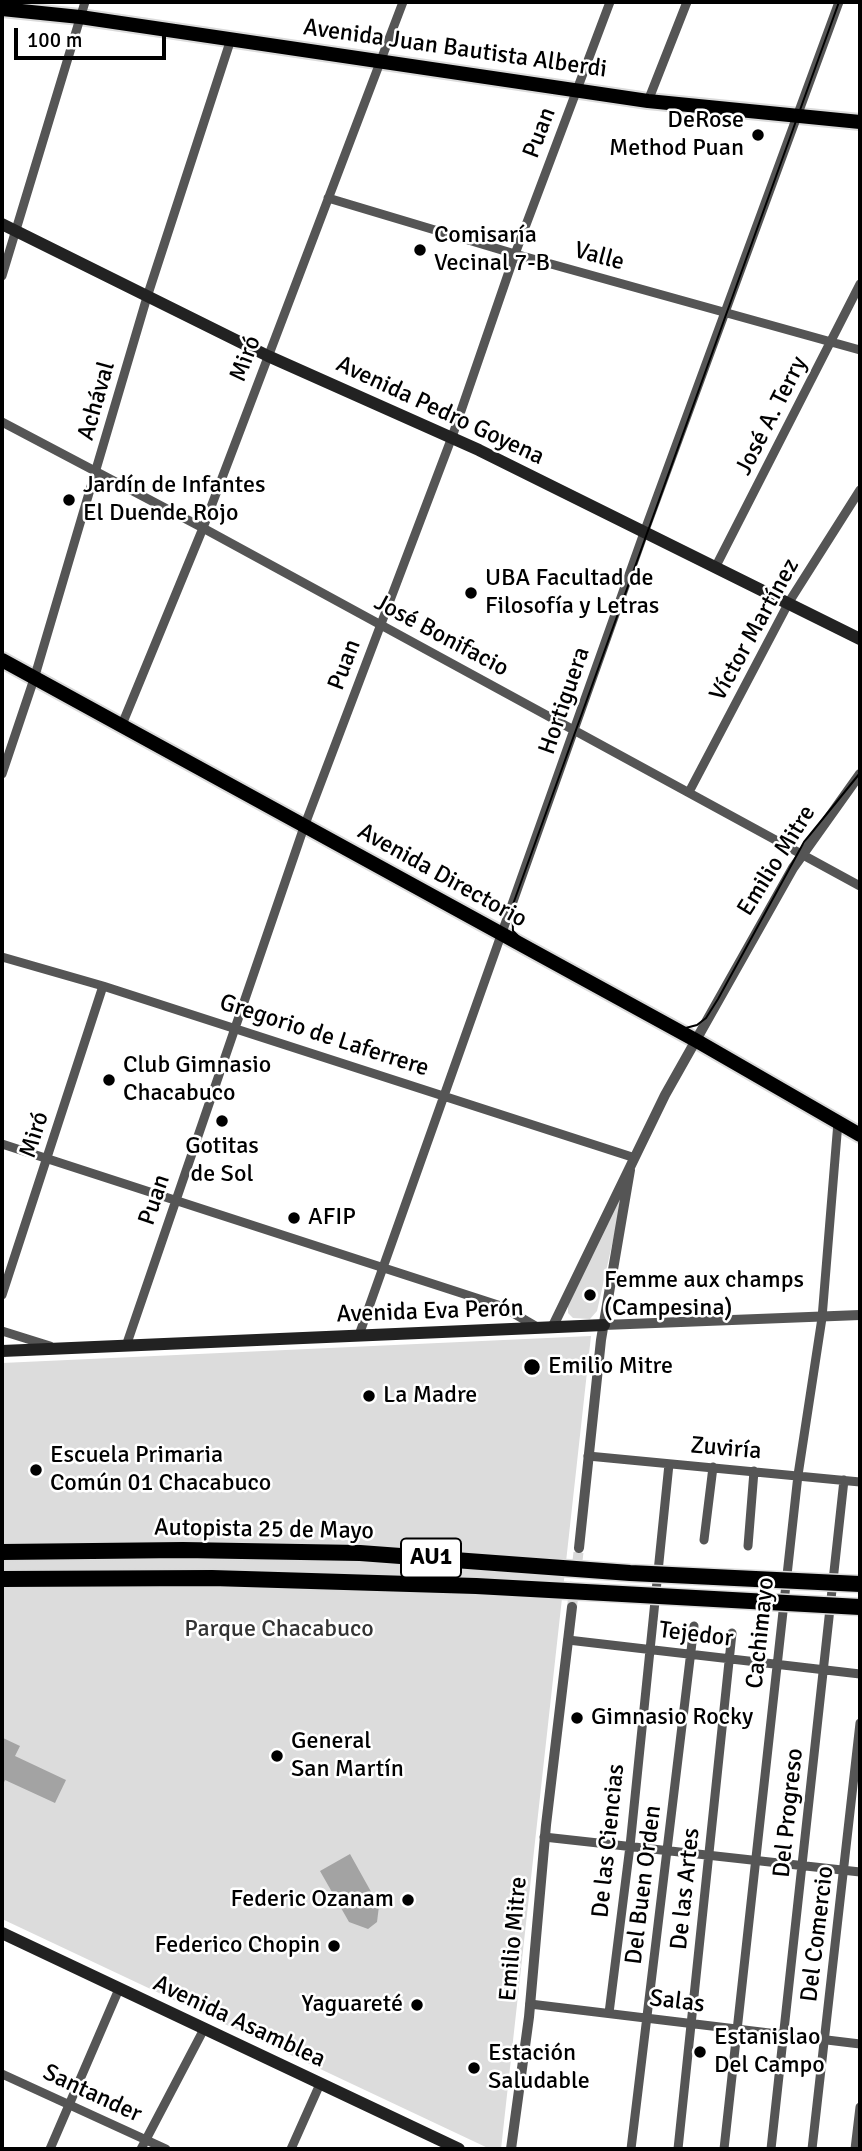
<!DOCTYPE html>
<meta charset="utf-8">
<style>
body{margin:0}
#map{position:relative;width:862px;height:2151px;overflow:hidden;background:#fff;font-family:Signika,sans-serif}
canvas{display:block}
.frame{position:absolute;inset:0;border:4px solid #000;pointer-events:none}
.scale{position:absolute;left:14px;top:28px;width:152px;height:32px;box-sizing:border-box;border:4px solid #000;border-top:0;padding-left:9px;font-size:21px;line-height:24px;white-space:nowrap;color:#000;-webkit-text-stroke:5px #fff;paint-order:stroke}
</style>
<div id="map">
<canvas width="862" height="2151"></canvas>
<div class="frame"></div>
<div class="scale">100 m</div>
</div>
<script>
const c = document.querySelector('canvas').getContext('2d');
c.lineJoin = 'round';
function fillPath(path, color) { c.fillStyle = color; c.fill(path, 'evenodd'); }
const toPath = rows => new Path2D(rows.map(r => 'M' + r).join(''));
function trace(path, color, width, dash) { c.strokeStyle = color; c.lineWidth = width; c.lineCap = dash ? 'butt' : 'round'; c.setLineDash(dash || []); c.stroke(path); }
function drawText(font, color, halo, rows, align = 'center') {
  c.font = font + ' Signika,sans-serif'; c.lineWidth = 5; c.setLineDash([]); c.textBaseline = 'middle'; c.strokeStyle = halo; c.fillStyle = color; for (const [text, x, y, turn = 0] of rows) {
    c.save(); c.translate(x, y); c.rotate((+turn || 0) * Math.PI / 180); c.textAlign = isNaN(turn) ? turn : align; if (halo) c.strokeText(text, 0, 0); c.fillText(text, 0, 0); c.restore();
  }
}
fillPath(toPath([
 [628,1174,597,1311,590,1319,573,1318,568,1313,568,1306],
 [591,1336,501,2149,490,2149,2,1919,2,1363]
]), '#dcdcdc');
fillPath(toPath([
 [3,1738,20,1746,15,1756,66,1780,55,1803,5,1780,2,1787],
 [350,1854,379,1906,377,1922,368,1929,349,1922,320,1871]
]), '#a3a3a3');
trace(toPath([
 [572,1607,579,1548]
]), '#d9d9d9', 10, [10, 5]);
const primary = toPath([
 [2,9,80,17,648,101,860,122],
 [2,660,697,1041,860,1135]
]);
trace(primary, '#dbdbdb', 18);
trace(toPath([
 [648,101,687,2],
 [328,198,515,254,860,350],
 [2,276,85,2],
 [2,422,203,528,860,886],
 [716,566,860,284],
 [121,727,203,528,403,2],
 [2,774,34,679,147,297,231,39],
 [689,792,789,602,860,490],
 [2,957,103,986,632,1157],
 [2,1144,501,1306,537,1327],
 [2,1295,103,986],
 [2,1331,50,1346],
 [359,1335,645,530,839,2],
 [126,1346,304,827,452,437,515,254,610,2],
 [588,1456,860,1482],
 [704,1540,713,1467],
 [748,1546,754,1471],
 [568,1640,860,1674],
 [544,1837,860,1872],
 [530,2004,860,2044],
 [609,2013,630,1846,669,1464],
 [2,2074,166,2149],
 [50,2149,119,1989],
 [141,2149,204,2029],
 [291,2149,320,2084],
 [631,2149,694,1626],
 [678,2149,732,1633],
 [724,2149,798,1475,822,1318,838,1122],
 [771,2149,844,1480],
 [812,2149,860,1723],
 [855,2149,860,2107]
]), '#555', 9);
trace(toPath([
 [604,1325,860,1315],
 [552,1328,665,1095,793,868,860,774],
 [579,1548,601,1340,630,1170],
 [511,2149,529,2017,546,1825,572,1607]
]), '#555', 10);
trace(toPath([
 [2,224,268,356,479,450,860,639],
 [2,1351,604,1325],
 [2,1933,459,2149]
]), '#222', 12);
trace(primary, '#000', 14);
trace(toPath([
 [839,2,512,907,513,931,542,959,665,1025,678,1030,697,1025,706,1018,718,999,804,842,860,773]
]), '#000', 2);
const motorwayBridge = toPath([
 [2,1552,183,1550,360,1553,630,1573,860,1584],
 [2,1579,212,1578,476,1586,860,1607]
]);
trace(motorwayBridge, '#dbdbdb', 19, []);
trace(motorwayBridge, '#000', 16);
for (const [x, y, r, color] of [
 [758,135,7,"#000"],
 [420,250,7,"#000"],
 [69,500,7,"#000"],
 [471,593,7,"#000"],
 [109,1080,7,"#000"],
 [222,1121,7,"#000"],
 [294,1218,7,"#000"],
 [590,1295,7,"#000"],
 [532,1367,9,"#000"],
 [369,1396,7,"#000"],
 [36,1470,7,"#000"],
 [577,1718,7,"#000"],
 [277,1756,7,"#000"],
 [408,1900,7,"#000"],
 [334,1946,7,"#000"],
 [417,2005,7,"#000"],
 [700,2052,7,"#000"],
 [474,2068,7,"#000"]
]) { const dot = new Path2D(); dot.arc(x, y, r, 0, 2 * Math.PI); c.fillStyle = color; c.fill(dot); trace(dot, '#fff', 2.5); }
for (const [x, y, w] of [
 [431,1558,60]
]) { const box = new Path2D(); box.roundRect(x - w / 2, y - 19.5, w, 39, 5); c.fillStyle = '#fff'; c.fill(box); trace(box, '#000', 2); }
drawText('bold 23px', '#000', null, [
 ["AU1",431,1558]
]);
drawText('24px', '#000', '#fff', [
 ["Avenida Juan Bautista Alberdi",455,49,8],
 ["Puan",540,133,-69],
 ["Valle",599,257,15],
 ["Miró",246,359,-69],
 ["Achával",97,401,-74],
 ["Avenida Pedro Goyena",440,411,25],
 ["José A. Terry",772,416,-63],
 ["Víctor Martínez",755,630,-61],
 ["José Bonifacio",441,636,28],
 ["Puan",345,665,-69],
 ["Hortiguera",565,701,-71],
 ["Emilio Mitre",777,861,-58],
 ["Avenida Directorio",442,876,29],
 ["Gregorio de Laferrere",324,1036,18],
 ["Miró",35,1135,-72],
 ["Puan",155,1200,-71],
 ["Avenida Eva Perón",430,1312,-2],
 ["Zuviría",726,1449,5],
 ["Autopista 25 de Mayo",264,1530,1],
 ["Cachimayo",761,1633,-84],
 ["Tejedor",696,1635,7],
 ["Del Progreso",789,1813,-84],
 ["De las Ciencias",609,1841,-84],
 ["Del Buen Orden",644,1885,-83],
 ["De las Artes",686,1889,-84],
 ["Del Comercio",818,1934,-83],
 ["Emilio Mitre",514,1939,-85],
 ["Salas",677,2002,7],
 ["Avenida Asamblea",239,2022,25],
 ["Santander",92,2094,25]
]);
drawText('24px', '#000', '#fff', [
 ["DeRose",744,121,"right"],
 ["Method Puan",744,149,"right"],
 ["Comisaría",434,236],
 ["Vecinal 7-B",434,264],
 ["Jardín de Infantes",83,486],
 ["El Duende Rojo",83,514],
 ["UBA Facultad de",485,579],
 ["Filosofía y Letras",485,607],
 ["Club Gimnasio",123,1066],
 ["Chacabuco",123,1094],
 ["Gotitas",222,1147,"center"],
 ["de Sol",222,1175,"center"],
 ["AFIP",308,1218],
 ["Femme aux champs",604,1281],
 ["(Campesina)",604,1309],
 ["Emilio Mitre",548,1367],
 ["La Madre",383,1396],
 ["Escuela Primaria",50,1456],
 ["Común 01 Chacabuco",50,1484],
 ["Gimnasio Rocky",591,1718],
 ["General",291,1742],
 ["San Martín",291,1770],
 ["Federic Ozanam",394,1900,"right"],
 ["Federico Chopin",320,1946,"right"],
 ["Yaguareté",403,2005,"right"],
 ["Estanislao",714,2038],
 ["Del Campo",714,2066],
 ["Estación",488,2054],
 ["Saludable",488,2082]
], 'left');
drawText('24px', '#333', '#fff', [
 ["Parque Chacabuco",279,1630]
]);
</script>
